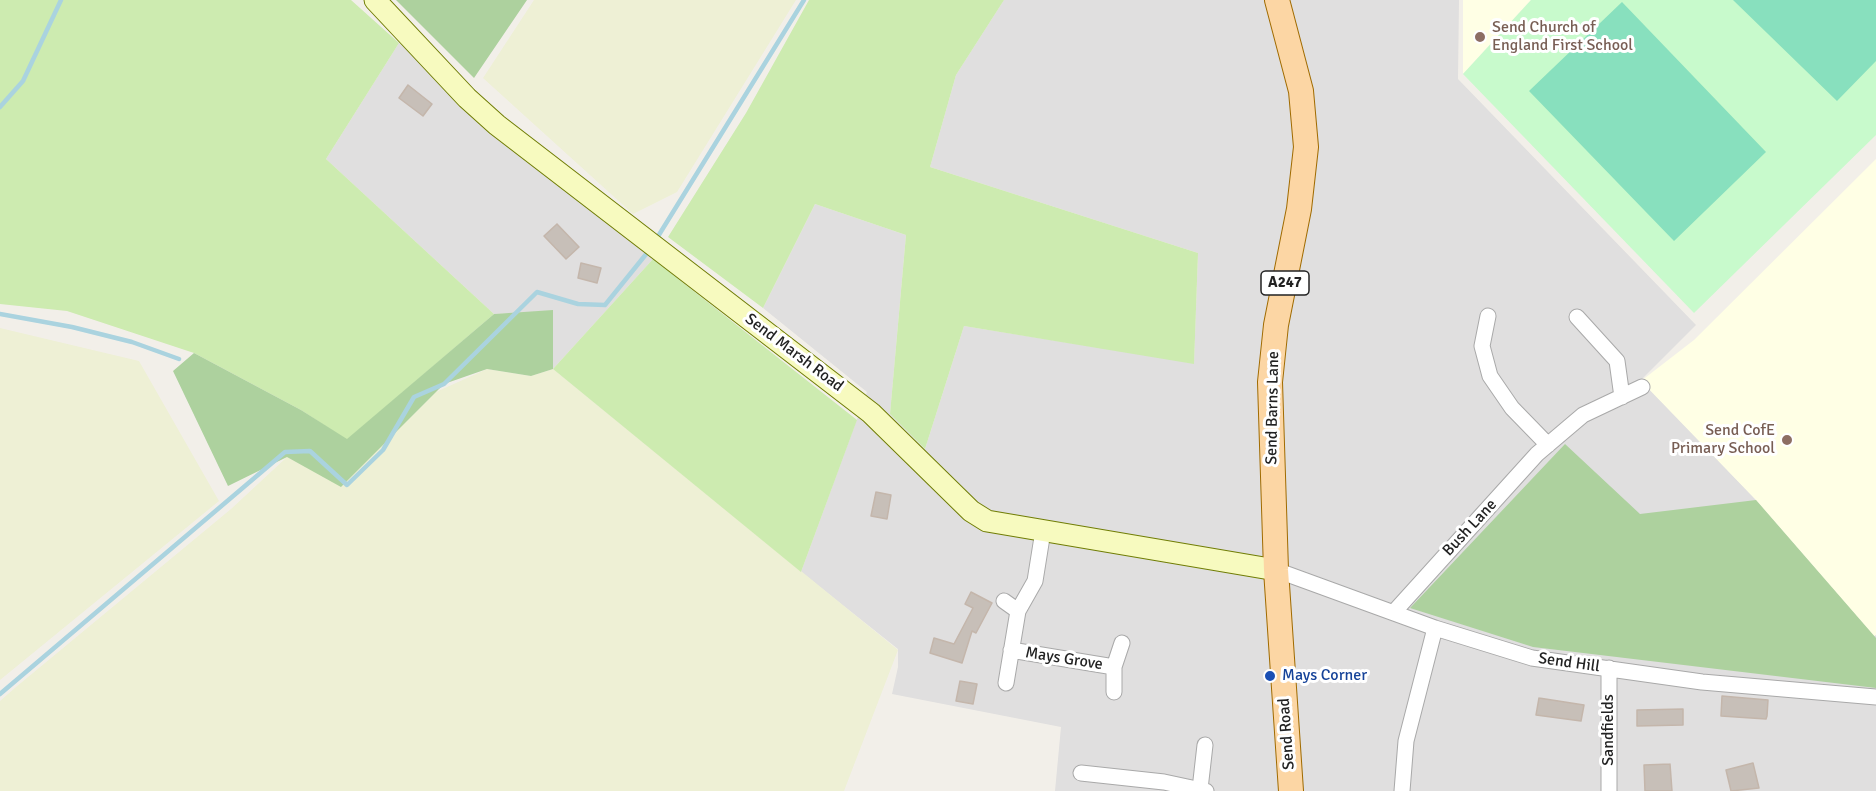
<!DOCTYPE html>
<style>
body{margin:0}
canvas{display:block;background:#f2efe9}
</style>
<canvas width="1876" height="791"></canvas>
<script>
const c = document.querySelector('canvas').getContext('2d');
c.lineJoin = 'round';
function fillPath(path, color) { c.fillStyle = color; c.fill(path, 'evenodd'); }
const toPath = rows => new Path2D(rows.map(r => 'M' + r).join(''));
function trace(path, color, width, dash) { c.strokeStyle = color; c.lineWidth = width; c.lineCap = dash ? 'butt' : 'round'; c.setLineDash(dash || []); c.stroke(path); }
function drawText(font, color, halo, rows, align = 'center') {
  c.font = font + ' Signika,sans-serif'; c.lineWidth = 6; c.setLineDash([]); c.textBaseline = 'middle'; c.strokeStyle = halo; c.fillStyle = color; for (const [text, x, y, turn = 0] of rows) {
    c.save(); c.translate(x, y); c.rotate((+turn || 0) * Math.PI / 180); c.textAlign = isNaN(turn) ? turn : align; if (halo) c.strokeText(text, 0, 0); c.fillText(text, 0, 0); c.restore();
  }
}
fillPath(toPath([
 [1004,0,1459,0,1458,79,1696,325,1641,380,1756,500,1874,636,1876,635,1876,791,1055,791,1061,727,892,694,898,667,898,649,801,572,867,392,763,308,815,204,906,235,890,414,925,449,964,326,1194,363,1198,253,930,167,956,75],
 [399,43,653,259,553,369,553,311,494,314,326,159]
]), '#e0dfdf');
fillPath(toPath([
 [1463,0,1531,0,1463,74],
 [1876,159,1876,635,1874,636,1756,500,1641,381,1694,340]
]), '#ffffe5');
fillPath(toPath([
 [534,0,796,0,677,192,633,214,483,78],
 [0,328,139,361,219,501,0,680],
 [487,369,531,376,553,369,898,650,844,791,0,791,0,701,16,687,231,509,287,457,342,486,436,392]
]), '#eef0d5');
fillPath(toPath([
 [0,0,351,0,399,43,326,159,494,314,347,440,301,410,194,353,67,311,0,304],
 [809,0,1004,0,956,75,930,167,1198,253,1194,364,964,326,925,449,890,414,906,235,815,204,763,308,668,237,746,113],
 [653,259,857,420,801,572,553,369]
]), '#cdebb0');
fillPath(toPath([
 [396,0,527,0,474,78],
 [553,310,553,369,531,376,487,369,444,384,341,487,287,457,228,486,173,371,194,353,301,410,347,439,494,314],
 [1565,444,1640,514,1756,500,1876,638,1876,688,1533,647,1410,608]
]), '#add19e');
fillPath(toPath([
 [1531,0,1876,0,1876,135,1694,313,1463,74]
]), '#c8facc');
fillPath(toPath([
 [1733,0,1876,0,1876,61,1837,101],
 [1622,2,1766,152,1674,241,1529,91]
]), '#88e0be');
trace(toPath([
 [0,107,23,81,61,0],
 [657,238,804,0],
 [0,314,72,327,132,342,179,359],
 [0,694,285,452,310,451,347,485,383,450,414,397,444,384,537,292,578,304,605,305,647,253]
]), '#aad3df', 4.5);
const building = toPath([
 [408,85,432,104,423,116,399,98,408,85],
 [557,224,579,247,566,259,544,236,557,224],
 [581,263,601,268,597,283,578,278,581,263],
 [876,492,891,495,887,519,871,516,876,492],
 [971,592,992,603,976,633,972,631,962,663,930,653,934,638,954,644,973,608,965,604,971,592],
 [960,681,977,684,973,704,956,701,960,681],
 [1722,696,1768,700,1767,716,1766,719,1721,716,1722,696],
 [1539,698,1584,705,1581,721,1536,715,1539,698],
 [1683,709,1683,725,1637,726,1637,710,1683,709],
 [1753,763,1759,788,1731,791,1726,770,1753,763],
 [1670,764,1672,791,1645,791,1644,765,1670,764]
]);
fillPath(building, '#c7bfb8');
trace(building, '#c4b6ab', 1.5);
const street = toPath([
 [1488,316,1482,346,1490,376,1512,408,1548,445],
 [1577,317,1617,361,1622,397],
 [1276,570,1435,628,1532,658,1702,682,1876,697],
 [1004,601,1018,611],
 [1394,612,1537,454,1583,415,1642,387],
 [1011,650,1114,667,1114,692],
 [1114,667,1122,643],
 [1006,683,1018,611,1035,581,1043,531],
 [1081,773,1164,782,1206,791],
 [1200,789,1205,745],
 [1402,791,1406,741,1435,628],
 [1609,791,1609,668]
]);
const secondary = toPath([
 [375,0,467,98,497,125,871,413,971,511,987,521,1276,570]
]);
const primary = toPath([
 [1277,0,1301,91,1306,147,1299,209,1276,325,1270,382,1276,570,1291,791]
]);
trace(street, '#a9a9a9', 17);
trace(secondary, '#707d05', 23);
trace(primary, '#a06b00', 26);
trace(street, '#fff', 15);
trace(secondary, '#f7fabf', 21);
trace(primary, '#fcd6a4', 24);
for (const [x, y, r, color] of [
 [1480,37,6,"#8d6e63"],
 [1787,440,6,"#8d6e63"],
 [1270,676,6,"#1a4fb4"]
]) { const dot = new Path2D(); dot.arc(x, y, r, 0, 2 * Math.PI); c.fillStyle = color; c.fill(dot); trace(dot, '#fff', 2); }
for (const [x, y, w] of [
 [1285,283,48]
]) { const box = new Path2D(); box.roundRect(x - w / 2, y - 12, w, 24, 4.5); c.fillStyle = '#fff'; c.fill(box); trace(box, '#222', 1.5); }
drawText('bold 15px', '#222', null, [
 ["A247",1285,283]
]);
drawText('16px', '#785e54', '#fff', [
 ["Send Church of",1492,28],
 ["England First School",1492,46],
 ["Send CofE",1775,431,"right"],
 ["Primary School",1775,449,"right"]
], 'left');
drawText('16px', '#222', '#fff', [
 ["Send Marsh Road",794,353,37],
 ["Send Barns Lane",1273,408,-89],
 ["Bush Lane",1470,528,-47],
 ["Mays Grove",1064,659,9],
 ["Send Hill",1569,663,8],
 ["Sandfields",1609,730,-90],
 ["Send Road",1287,734,-94]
]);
drawText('16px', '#164399', '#fff', [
 ["Mays Corner",1282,676]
], 'left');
</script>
